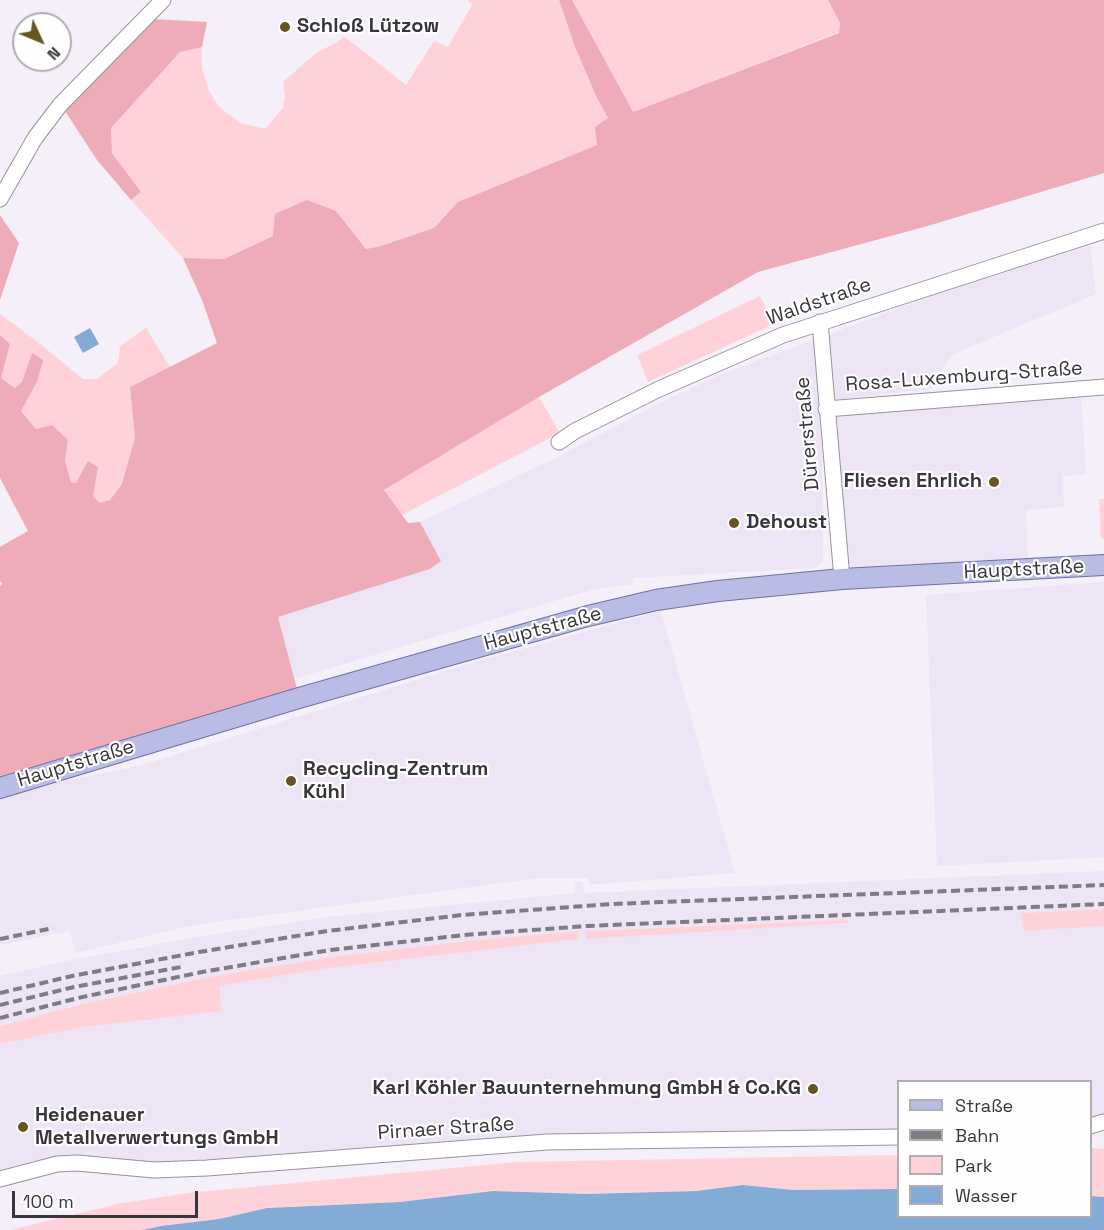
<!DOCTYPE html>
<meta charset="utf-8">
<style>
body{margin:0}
#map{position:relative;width:1104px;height:1230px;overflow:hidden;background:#f4eff9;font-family:"Space Grotesk",sans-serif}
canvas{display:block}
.legend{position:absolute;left:897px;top:1080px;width:195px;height:138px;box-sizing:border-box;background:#fefefe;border:2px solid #afaeb0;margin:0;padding:8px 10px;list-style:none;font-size:18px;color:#38363a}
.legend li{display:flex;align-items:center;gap:12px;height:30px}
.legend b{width:30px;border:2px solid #afaeb0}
.north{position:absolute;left:12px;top:12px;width:60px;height:60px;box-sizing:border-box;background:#fefefe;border:2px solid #afaeb0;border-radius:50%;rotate:134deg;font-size:16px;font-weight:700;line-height:24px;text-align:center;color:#38363a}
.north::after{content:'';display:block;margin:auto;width:21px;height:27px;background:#635623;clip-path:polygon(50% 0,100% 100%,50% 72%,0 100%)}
.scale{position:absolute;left:12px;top:1191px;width:186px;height:27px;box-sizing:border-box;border:3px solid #38363a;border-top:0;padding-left:8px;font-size:18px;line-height:21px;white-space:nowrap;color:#38363a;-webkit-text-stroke:4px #fefefe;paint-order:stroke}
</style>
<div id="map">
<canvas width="1104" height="1230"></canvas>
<ul class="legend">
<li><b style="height:8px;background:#b9bde6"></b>Straße</li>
<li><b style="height:8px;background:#7e7b82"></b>Bahn</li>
<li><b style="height:16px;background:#ffd2d9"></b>Park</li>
<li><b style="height:16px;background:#82abd6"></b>Wasser</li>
</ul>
<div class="north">N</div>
<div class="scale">100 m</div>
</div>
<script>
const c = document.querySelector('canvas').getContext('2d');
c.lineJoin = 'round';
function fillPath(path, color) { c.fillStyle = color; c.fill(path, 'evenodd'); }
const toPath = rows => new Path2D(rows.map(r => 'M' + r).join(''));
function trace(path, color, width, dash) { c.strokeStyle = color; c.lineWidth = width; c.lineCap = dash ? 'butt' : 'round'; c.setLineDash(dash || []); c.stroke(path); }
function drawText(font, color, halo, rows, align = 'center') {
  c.font = font + ' "Space Grotesk",sans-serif'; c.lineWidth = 4.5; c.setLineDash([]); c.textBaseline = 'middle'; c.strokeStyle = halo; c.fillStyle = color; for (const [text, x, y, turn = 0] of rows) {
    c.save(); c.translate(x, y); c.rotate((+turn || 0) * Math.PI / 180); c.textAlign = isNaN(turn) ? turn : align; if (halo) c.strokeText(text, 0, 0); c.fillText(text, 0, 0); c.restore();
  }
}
fillPath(toPath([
 [1090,246,1096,294,951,355,931,389,821,401,823,561,814,568,633,578,633,584,591,590,294,679,278,617,430,569,441,560,420,522,562,455,658,404,722,374,937,294],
 [1081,394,1086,474,1063,476,1064,507,1026,510,1028,562,863,573,852,567,846,558,834,414],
 [1104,582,1104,857,937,866,926,595],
 [661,611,735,873,590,885,588,878,537,878,194,925,75,953,70,931,0,945,0,794,139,766,475,662],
 [1104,871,1104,909,1022,913,1025,931,1104,926,1104,1116,1091,1119,1090,1082,898,1082,898,1129,538,1135,248,1159,176,1163,53,1157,0,1171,0,1044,85,1027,221,1011,220,986,329,968,579,939,578,931,466,941,331,957,219,975,83,1004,0,1026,0,976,71,960,198,937,327,917,575,893,575,882,583,882,584,893],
 [847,920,847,923,587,938,586,931]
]), '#ede4f5');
fillPath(toPath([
 [467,0,559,0,575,47,597,98,608,118,597,145,458,202,434,228,381,246,366,249,336,211,273,236,224,259,183,258,131,200,141,192,112,153,111,128,180,51,202,47,202,68,209,91,220,108,241,123,265,129,283,108,285,95,283,82,316,53,337,42,344,36,406,85,434,41,448,47,472,5],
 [572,0,828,0,840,23,839,32,632,113],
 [760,296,774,324,648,382,637,355],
 [0,314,39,343,83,379,97,379,118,363,120,346,146,328,170,367,130,387,135,438,122,484,110,500,100,503,76,483,71,482,65,461,68,440,36,429,21,411,37,382,32,353,22,382,16,388,1,378,10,344,0,335],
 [539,397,560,433,402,515,383,491],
 [1099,499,1104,499,1104,539,1101,539],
 [1104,909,1104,926,1025,931,1021,913],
 [848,920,847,923,586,939,586,931],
 [578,931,579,939,329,968,220,986,221,1011,85,1027,0,1044,0,1026,83,1004,219,975,331,957,466,941],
 [1091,1148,1104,1149,1104,1197,1091,1196],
 [898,1155,898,1189,793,1190,743,1185,696,1191,587,1194,493,1191,400,1202,267,1208,219,1219,161,1226,142,1230,10,1230,117,1204,188,1193,517,1162]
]), '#ffd2d9');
fillPath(toPath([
 [559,0,572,0,633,112,839,33,840,23,828,0,1104,0,1104,173,924,227,758,272,539,397,384,490,408,523,420,522,441,561,430,569,278,617,297,689,0,781,0,586,2,584,0,581,0,547,28,531,0,478,0,335,10,344,1,378,15,388,22,382,32,353,43,360,37,382,21,411,36,429,52,425,68,440,65,461,71,482,76,483,88,461,98,467,93,496,100,503,110,500,122,484,135,438,130,387,217,343,202,300,183,258,224,259,273,236,275,214,307,200,336,211,366,249,381,246,434,228,458,202,597,145,595,127,608,118,597,98,575,47],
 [152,19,207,22,202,47,180,52,111,128,112,153,141,192,131,200,97,160,63,108],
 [0,215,19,243,0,300]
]), '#edacb7');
fillPath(toPath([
 [90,328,99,344,83,353,74,337],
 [743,1185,793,1190,898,1189,898,1216,1090,1216,1091,1196,1104,1197,1104,1230,142,1230,161,1226,219,1219,267,1208,400,1202,493,1191,587,1194,696,1191]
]), '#82abd6');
const minor = toPath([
 [0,199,35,138,60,105,163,0],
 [820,322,842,579],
 [826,409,1104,387],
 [559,442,575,431,659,389,783,335,1104,231],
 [1090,1126,1104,1122],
 [0,1179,57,1164,77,1163,154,1170,207,1168,547,1142,898,1137]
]);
const major = toPath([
 [0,788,299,698,588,616,656,600,718,591,842,579,1104,565]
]);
trace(minor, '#97929b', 17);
trace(major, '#6e719f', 22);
trace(minor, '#fff', 15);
trace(major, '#b9bde6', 20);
trace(toPath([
 [0,939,53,928],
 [0,993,72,976,199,952,327,931,462,915,612,904,1104,885],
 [0,1005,74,987,181,967],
 [0,1018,78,998,202,972,330,950,464,935,587,926,1104,904]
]), '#7e7b82', 4, [9, 4.5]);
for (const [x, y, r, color] of [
 [285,27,6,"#635623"],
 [994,482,6,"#635623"],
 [734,523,6,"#635623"],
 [291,781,6,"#635623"],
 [813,1089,6,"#635623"],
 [23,1127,6,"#635623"]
]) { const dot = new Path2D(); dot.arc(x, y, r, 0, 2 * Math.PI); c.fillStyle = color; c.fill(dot); trace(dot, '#fefefe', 2); }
drawText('bold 20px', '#38363a', '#fefefe', [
 ["Schloß Lützow",297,27],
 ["Fliesen Ehrlich",982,482,"right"],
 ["Dehoust",746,523],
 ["Recycling-Zentrum",303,770],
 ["Kühl",303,793],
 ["Karl Köhler Bauunternehmung GmbH & Co.KG",801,1089,"right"],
 ["Heidenauer",35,1116],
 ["Metallverwertungs GmbH",35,1139]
], 'left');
drawText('20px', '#38363a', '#fefefe', [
 ["Waldstraße",819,302,-19],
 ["Rosa-Luxemburg-Straße",964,377,-4],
 ["Dürerstraße",808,434,-95],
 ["Hauptstraße",1024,570,-3],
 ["Hauptstraße",543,629,-15],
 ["Hauptstraße",76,764,-17],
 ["Pirnaer Straße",446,1129,-4]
]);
</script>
